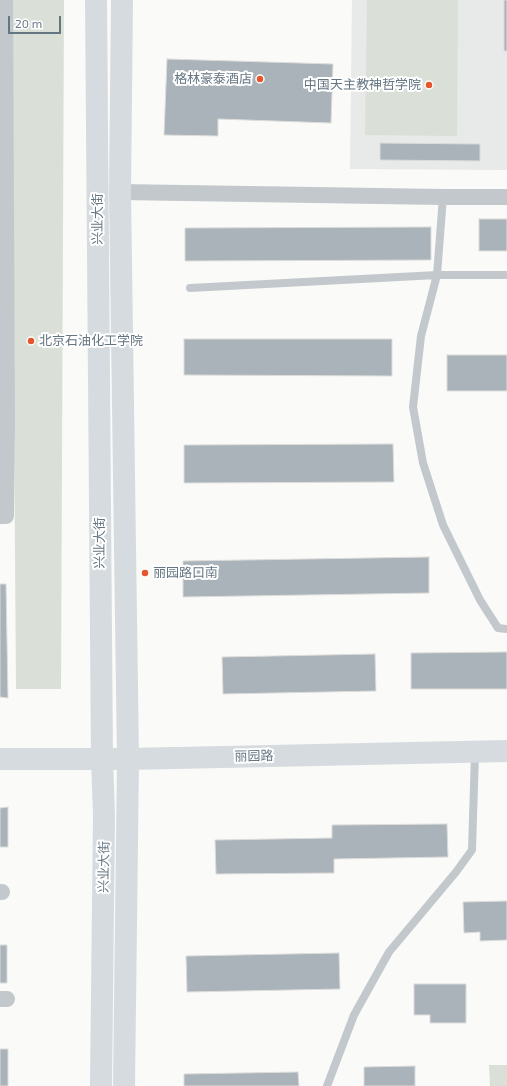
<!DOCTYPE html>
<meta charset="utf-8">
<style>
body{margin:0}
#map{position:relative;width:507px;height:1086px;overflow:hidden;background:#fafaf8;font-family:"Exo 2",sans-serif}
canvas{display:block}
.scale{position:absolute;left:8px;top:16px;width:53px;height:18px;box-sizing:border-box;border:2px solid #657683;border-top:0;padding-left:5px;font-size:12px;line-height:14px;white-space:nowrap;color:#657683;-webkit-text-stroke:3px #fff;paint-order:stroke}
</style>
<div id="map">
<canvas width="507" height="1086"></canvas>
<div class="scale">20 m</div>
</div>
<script>
const c = document.querySelector('canvas').getContext('2d');
c.lineJoin = 'round';
function fillPath(path, color) { c.fillStyle = color; c.fill(path, 'evenodd'); }
const toPath = rows => new Path2D(rows.map(r => 'M' + r).join(''));
function trace(path, color, width, dash) { c.strokeStyle = color; c.lineWidth = width; c.lineCap = dash ? 'butt' : 'round'; c.setLineDash(dash || []); c.stroke(path); }
function drawText(font, color, halo, rows, align = 'center') {
  c.font = font + ' "Exo 2","Noto Sans SC",sans-serif'; c.lineWidth = 4; c.setLineDash([]); c.textBaseline = 'middle'; c.strokeStyle = halo; c.fillStyle = color; for (const [text, x, y, turn = 0] of rows) {
    c.save(); c.translate(x, y); c.rotate((+turn || 0) * Math.PI / 180); c.textAlign = isNaN(turn) ? turn : align; if (halo) c.strokeText(text, 0, 0); c.fillText(text, 0, 0); c.restore();
  }
}
fillPath(toPath([
 [352,0,507,0,507,170,350,169]
]), '#e8e9e9');
fillPath(toPath([
 [11,0,64,0,61,689,16,689],
 [367,0,458,0,457,136,365,135],
 [489,1065,507,1065,507,1086,490,1086]
]), '#dadfd7');
const building = toPath([
 [504,0,507,0,507,51,504,51,504,0],
 [167,59,333,64,331,123,218,119,218,136,164,135,167,59],
 [380,143,480,144,480,161,380,160,380,143],
 [479,219,507,219,507,251,479,251,479,219],
 [431,227,431,260,185,261,185,228,431,227],
 [184,339,392,339,392,376,184,375,184,339],
 [447,355,507,355,507,391,447,391,447,355],
 [393,444,394,482,184,483,184,445,393,444],
 [429,557,429,593,183,597,183,561,429,557],
 [0,584,6,584,8,698,0,697,0,584],
 [507,652,507,689,411,689,411,653,507,652],
 [375,654,376,691,223,694,222,657,375,654],
 [8,807,8,847,0,847,0,808,8,807],
 [447,824,448,857,334,859,334,873,216,874,215,840,332,838,332,825,447,824],
 [507,901,507,940,480,941,480,932,464,933,463,902,507,901],
 [0,945,7,945,7,983,0,983,0,945],
 [339,953,340,989,187,992,186,956,339,953],
 [414,984,466,984,466,1023,430,1023,430,1015,414,1015,414,984],
 [0,1049,8,1049,8,1086,0,1086,0,1049],
 [415,1066,415,1086,364,1086,364,1067,415,1066],
 [298,1072,299,1086,184,1086,184,1074,298,1072]
]);
fillPath(building, '#aab3b9');
trace(building, '#dcdcda', 1);
trace(toPath([
 [443,197,437,275,421,336,413,407,423,463,443,525,480,600,498,628,507,629],
 [190,288,437,275,507,275],
 [327,1086,354,1015,389,952,456,872,472,850,475,753]
]), '#c3c8cc', 8);
trace(toPath([
 [120,192,443,197,507,197],
 [0,516,6,516,7,420,5,0],
 [0,892,2,892],
 [0,999,7,999]
]), '#c3c8cc', 16);
trace(toPath([
 [96,0,102,759,104,815,101,1086],
 [122,0,120,192,128,759,124,1086],
 [0,759,128,759,507,751]
]), '#d6dbdf', 22);
for (const [x, y, r, color] of [
 [260,79,4,"#e4572e"],
 [429,85,4,"#e4572e"],
 [31,341,4,"#e4572e"],
 [145,573,4,"#e4572e"]
]) { const dot = new Path2D(); dot.arc(x, y, r, 0, 2 * Math.PI); c.fillStyle = color; c.fill(dot); trace(dot, '#fff', 1.5); }
drawText('13px', '#657683', '#fff', [
 ["格林豪泰酒店",252,79],
 ["中国天主教神哲学院",421,85],
 ["北京石油化工学院",39,341,"left"],
 ["丽园路口南",153,573,"left"]
], 'right');
drawText('13px', '#657683', '#fff', [
 ["兴业大街",98,219,-90],
 ["兴业大街",100,543,-90],
 ["丽园路",254,756,-1],
 ["兴业大街",104,867,-89]
]);
</script>
